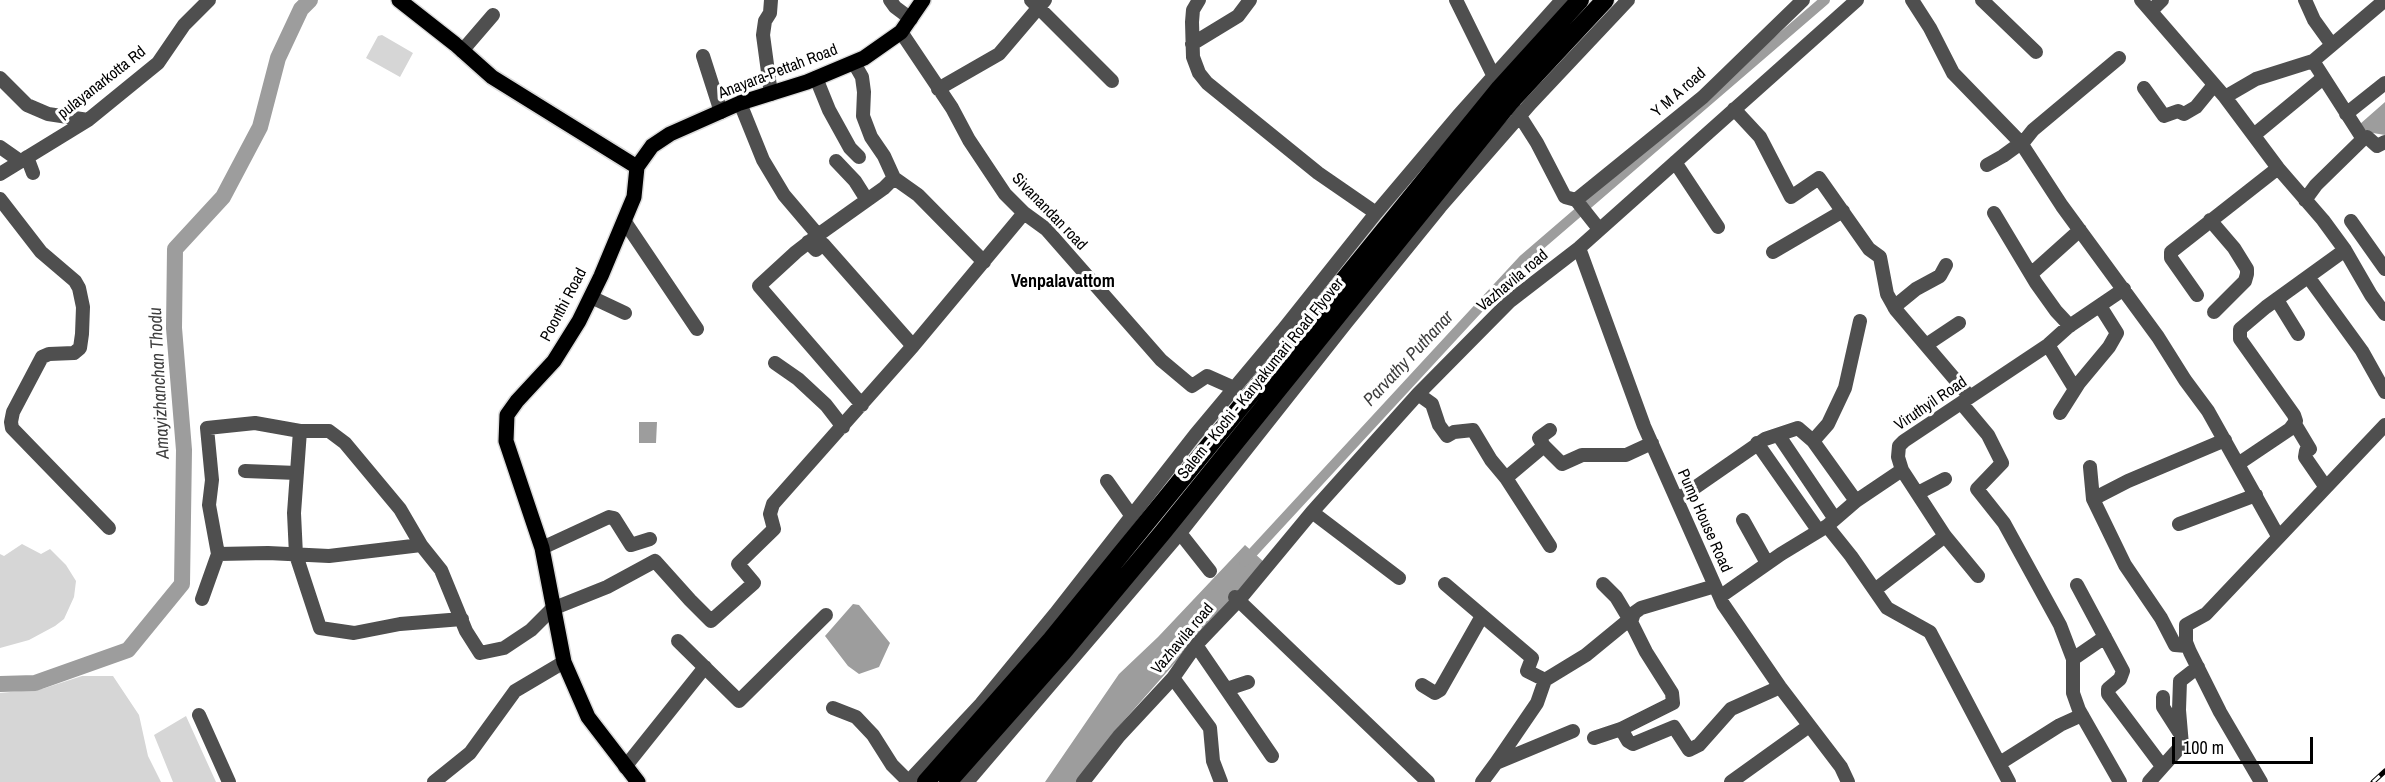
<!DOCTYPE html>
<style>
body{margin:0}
#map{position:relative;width:2385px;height:782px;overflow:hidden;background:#fff;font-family:"Archivo Narrow",sans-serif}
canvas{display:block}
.scale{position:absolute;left:2172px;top:737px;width:141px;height:27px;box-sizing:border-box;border:3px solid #000;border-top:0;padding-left:8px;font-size:18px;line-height:21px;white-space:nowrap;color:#000;-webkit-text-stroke:4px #fff;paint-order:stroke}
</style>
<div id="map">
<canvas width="2385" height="782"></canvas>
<div class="scale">100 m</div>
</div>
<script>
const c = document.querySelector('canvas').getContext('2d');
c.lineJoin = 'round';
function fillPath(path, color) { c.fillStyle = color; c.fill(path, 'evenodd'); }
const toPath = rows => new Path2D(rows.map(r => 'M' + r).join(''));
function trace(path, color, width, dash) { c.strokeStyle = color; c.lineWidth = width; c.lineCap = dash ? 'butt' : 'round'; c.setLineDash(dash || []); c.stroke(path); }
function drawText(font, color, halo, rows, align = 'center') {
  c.font = font + ' "Archivo Narrow",sans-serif'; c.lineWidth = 6; c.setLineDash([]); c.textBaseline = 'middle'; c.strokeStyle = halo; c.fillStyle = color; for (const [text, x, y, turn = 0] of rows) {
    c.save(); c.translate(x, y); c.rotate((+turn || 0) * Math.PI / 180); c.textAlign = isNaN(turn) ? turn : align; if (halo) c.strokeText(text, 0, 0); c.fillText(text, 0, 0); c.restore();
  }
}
fillPath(toPath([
 [382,35,413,53,400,77,366,58,378,36],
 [22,544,41,554,50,549,66,565,76,581,74,597,64,619,55,626,29,640,0,648,0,554,4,556],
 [82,676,113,676,139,715,148,756,161,782,0,782,0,693,42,689],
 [186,716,216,782,173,782,154,735]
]), '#d6d6d6');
fillPath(toPath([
 [2385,102,2385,135,2367,132,2360,124],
 [639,422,657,422,656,443,639,443],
 [1245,545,1264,562,1113,733,1078,782,1045,782,1119,674,1158,637],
 [853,604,859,605,890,643,879,667,859,674,848,666,825,636]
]), '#9d9d9d');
trace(toPath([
 [1244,562,1524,259,1825,0]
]), '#9d9d9d', 10);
trace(toPath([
 [0,684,35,683,128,650,182,584,184,450,174,328,175,249,223,197,260,127,278,58,301,9,310,0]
]), '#9d9d9d', 16);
const major = toPath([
 [399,0,455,44,492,77,637,167,634,197,601,276,579,321,554,361,517,401,507,415,506,441,542,548,564,662,588,717,638,782],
 [637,167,652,146,670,134,740,103,807,82,864,58,901,32,923,0]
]);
const highway = toPath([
 [926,782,1051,640,1500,88,1580,0],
 [948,782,1063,652,1163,532,1510,102,1605,0]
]);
trace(major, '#dbdbdb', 18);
trace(highway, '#dbdbdb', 21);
trace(toPath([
 [890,0,895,7,911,19],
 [1031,0,1112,81],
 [1199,0,1193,10,1192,22,1193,57,1199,73,1207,83,1318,173,1376,213],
 [1456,0,1498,85],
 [1912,0,1930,28,1953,73,2021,143,2062,206,2158,337,2185,380,2208,411,2278,536],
 [1982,0,2036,52],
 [2141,0,2225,97,2278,168,2323,220,2345,250,2371,295,2385,314],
 [2305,0,2314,20,2332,45,2313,61,2363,139,2316,185,2305,200],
 [2151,11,2162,0],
 [901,32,952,108,969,140,1005,194,1024,213,1046,229,1161,360,1192,386,1207,376,1234,388],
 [1192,44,1238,16,1250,0],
 [2332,45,2385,0],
 [462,51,493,15],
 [703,56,721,112],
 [0,78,27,105,48,114,88,120],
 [816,78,829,110,850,148,859,157],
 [2144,88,2164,116,2178,111,2184,114,2196,107,2214,85],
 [938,89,999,54,1045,0],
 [771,94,763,35,765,21,770,13,771,0],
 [2225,97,2256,79,2313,61],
 [740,103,763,160,784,195,818,235,796,252,759,286,862,405],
 [1734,109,1760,137,1791,197,1819,178,1869,249,1880,257,1887,294,1896,310,1970,397],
 [1516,110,1537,143,1565,197,1576,200,1703,97,1803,0],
 [2346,114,2385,83],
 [2254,135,2323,78],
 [2363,139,2367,137,2377,146,2385,142],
 [0,147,20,161],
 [27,157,33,173],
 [836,161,855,181,867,200],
 [1675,162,1718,227],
 [1987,165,2003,156,2025,140,2033,130,2119,58],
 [0,174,88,120,158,63,184,25,209,0],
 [894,178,918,195,984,262],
 [0,199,41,252,75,281,79,288,83,307,82,334,80,348,74,353,49,354,42,357,13,412,11,422,12,428,109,528],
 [1576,200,1599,229],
 [1994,213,2036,283,2056,311,2070,326],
 [2210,220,2234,248,2247,269,2247,274,2245,281,2214,312],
 [2351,221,2385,269],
 [625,222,697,329],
 [818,235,884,188,894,178,884,156,871,137,863,116,864,92,862,77,854,63],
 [808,242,816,250,823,244,913,346],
 [1579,248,1644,426,1723,604,1780,687,1841,767,1848,782],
 [1773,252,1843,211],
 [2031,274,2080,230],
 [2309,278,2362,351,2385,392],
 [2197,295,2171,258,2171,252,2278,168],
 [591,297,625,313],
 [2277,300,2298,334],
 [1894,307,1916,289,1940,276,1946,265],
 [1926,345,1959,323],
 [2048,345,2075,389],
 [775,363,798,379,826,405,843,427],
 [1418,394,1432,404,1439,425,1447,436,1454,432,1473,430,1491,460,1506,478,1544,446,1539,438,1550,430],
 [1962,404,1988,435,2002,463,1977,489,2004,523,2060,625,2073,659,2073,693,2079,710,2120,782],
 [2060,413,2079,383,2109,347,2117,333,2100,306],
 [2295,424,2310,449,2306,451,2305,457,2325,486],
 [300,431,294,513,296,555,320,628,354,633,400,624,462,619],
 [1779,436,1835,519],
 [1757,443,1818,530],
 [1544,446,1562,464,1582,455,1626,455,1652,443],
 [2238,464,2290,429,2296,421,2294,415,2240,339,2240,329,2266,307,2345,250],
 [2090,467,2093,499,2125,565,2161,618,2175,645,2187,646],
 [1902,470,1945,536,1978,576],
 [245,471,297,473],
 [1506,478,1550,546],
 [1107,481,1131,515],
 [1918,493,1945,479],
 [2093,499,2128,481,2225,440],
 [1677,500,1765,439,1798,428,1813,441],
 [1856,501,1813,441,1828,424,1845,388,1860,321],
 [1312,512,1399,578],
 [1743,520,1767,563],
 [2179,524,2256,495],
 [1827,526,1851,556,1887,608,1930,632,2009,782],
 [1180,533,1210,571],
 [421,545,329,556,268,553,218,554,209,505,212,480,207,428,255,423,300,431,329,431,345,443,400,509,421,545,441,570,466,631,480,653,504,648,531,630,552,609,607,587,655,561,690,600,711,621,754,583,738,564,774,529,770,514,773,504,913,346,1024,213],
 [542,548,609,517,614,518,631,545,650,539],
 [1445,584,1532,658,1527,671,1545,680,1586,655,1625,623,1631,622,1616,597,1603,584],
 [2077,585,2123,671,2120,679,2108,689,2108,694,2162,766],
 [1876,589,1945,536],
 [1721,596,1781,554,1827,526,1856,501,1902,470,1898,457,1899,446,1904,441,2048,345,2068,327,2124,289],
 [1235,597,1428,782],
 [202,599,218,554],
 [678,641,739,701,826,615],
 [1196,645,1272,756],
 [2073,659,2105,637],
 [1173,678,1210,728,1213,761,1221,782],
 [1422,685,1435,693,1440,690,1482,616],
 [1227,689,1248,682],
 [2163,697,2163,707,2179,732],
 [833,708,856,717,873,735,892,765,909,782],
 [199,715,229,782],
 [1621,729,1628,741,1633,744,1674,727,1689,750,1699,745,1731,709,1780,687],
 [1594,738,1621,729,1673,703,1672,693,1646,652,1631,622,1634,613,1641,608,1715,586],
 [1496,763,1537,703,1545,680],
 [2000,763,2060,725,2082,715],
 [625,767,705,667],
 [434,782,470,753,515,691,564,662],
 [908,782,981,704,1055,614,1195,435,1282,331,1376,213,1458,116,1562,0],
 [967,782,1180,533,1346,323,1440,207,1531,103,1628,0],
 [1083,782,1119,736,1173,678,1196,645,1239,600,1312,512,1418,394,1509,302,1579,248,1857,0],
 [1482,782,1496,763,1573,731],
 [1731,782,1809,726],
 [2149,782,2182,745,2179,710,2180,681,2198,667],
 [2261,782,2220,712,2190,652,2186,642,2186,625,2206,614,2385,425]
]), '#4f4f4f', 14);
trace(major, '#000', 15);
trace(highway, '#000', 18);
const rail = toPath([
 [2373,782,2385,771]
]);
trace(rail, '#000', 5);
trace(rail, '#fff', 3, [9]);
drawText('16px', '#000', '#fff', [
 ["Anayara-Pettah Road",778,72,-21],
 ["pulayanarkotta Rd",102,83,-38],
 ["Y M A road",1679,93,-41],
 ["Sivanandan road",1049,212,46],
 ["Vazhavila road",1513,281,-40],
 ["Poonthi Road",564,305,-62],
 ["Salem - Kochi - Kanyakumari Road Flyover",1261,379,-51],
 ["Viruthyil Road",1931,404,-34],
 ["Pump House Road",1704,521,66],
 ["Vazhavila road",1183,639,-50]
]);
drawText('bold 18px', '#000', '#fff', [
 ["Venpalavattom",1063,282]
]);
drawText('italic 18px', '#3e3e3e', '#fff', [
 ["Parvathy Puthanar",1409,359,-47],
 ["Amayizhanchan Thodu",160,383,-93]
]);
</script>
